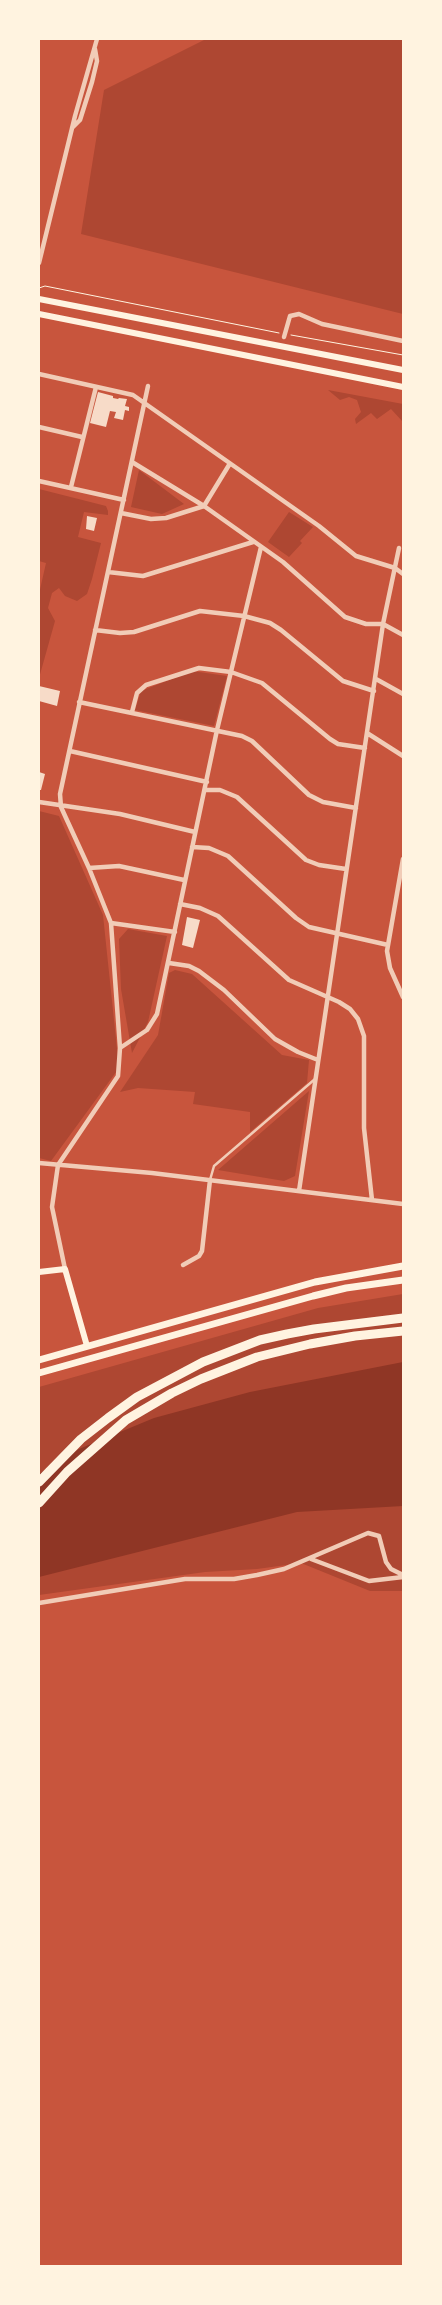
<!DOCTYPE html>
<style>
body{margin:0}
#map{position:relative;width:442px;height:2305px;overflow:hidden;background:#c8553d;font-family:"Fira Sans",sans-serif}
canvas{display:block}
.frame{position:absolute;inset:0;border:40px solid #fff3e0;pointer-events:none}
</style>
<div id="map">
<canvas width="442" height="2305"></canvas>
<div class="frame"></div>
</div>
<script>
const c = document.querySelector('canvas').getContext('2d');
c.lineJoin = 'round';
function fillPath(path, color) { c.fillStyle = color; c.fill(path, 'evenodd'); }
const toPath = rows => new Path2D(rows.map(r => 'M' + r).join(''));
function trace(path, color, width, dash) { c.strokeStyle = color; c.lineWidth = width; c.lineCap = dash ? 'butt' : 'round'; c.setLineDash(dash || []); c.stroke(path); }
fillPath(toPath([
 [206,39,403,39,403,314,81,234,104,90],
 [328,390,403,404,403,422,391,409,377,419,371,413,356,424,355,419,361,412,357,400,349,397,340,400],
 [139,470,184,504,162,514,131,507],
 [39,489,106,506,108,511,108,515,84,512,78,537,101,543,92,579,87,594,77,601,65,596,59,588,52,593,48,608,55,621,39,678,39,594,46,563,39,561],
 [289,512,313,527,300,541,302,543,289,557,268,542],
 [192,671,227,676,214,726,135,710,141,691],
 [39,811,59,816,103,915,119,1068,51,1161,39,1158],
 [128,929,167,936,148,1022,132,1053,121,989,119,939],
 [175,970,192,974,282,1055,309,1060,307,1083,250,1132,250,1112,193,1104,195,1092,138,1088,120,1092,158,1035,169,973],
 [309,1091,295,1176,284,1181,218,1170],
 [403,1294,403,1591,370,1591,301,1563,257,1569,205,1572,39,1595,39,1387,318,1308]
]), '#ae4732');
fillPath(toPath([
 [403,1362,403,1506,297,1512,39,1577,39,1474,79,1449,154,1418,250,1392]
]), '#8f3625');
fillPath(toPath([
 [98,392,113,396,113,398,118,399,119,398,127,399,125,406,129,407,129,411,125,410,123,420,114,418,116,412,110,411,106,427,90,423],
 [87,516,97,518,94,531,86,529],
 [39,686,60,691,57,706,39,701],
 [39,772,45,774,41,790,39,790],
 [187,917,200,920,193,948,182,945]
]), '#f7dbc8');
trace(toPath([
 [39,288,45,286,279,333],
 [291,335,403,355]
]), '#fff3e0', 1);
trace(toPath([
 [210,1180,214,1166,315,1079]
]), '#f1ccb7', 2.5);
trace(toPath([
 [72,128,80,120,92,82,97,61,95,49],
 [39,263,75,116,97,39],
 [284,337,290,316,299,314,322,324,403,341],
 [39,374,133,395,319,526,356,556,395,568,403,574],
 [39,427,82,437],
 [132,462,204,506,283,562,345,617,366,624,383,624,403,635],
 [39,481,124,500],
 [71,487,96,387],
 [121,513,151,519,166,518,204,506,229,465],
 [108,572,143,576,253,542],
 [95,630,120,633,134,632,200,611,244,616,270,623,281,630,343,681,374,691],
 [376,679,403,694],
 [79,702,242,736,252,741,309,795,323,802,356,808],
 [132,712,137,693,146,685,199,668,231,672,262,683,330,739,338,744,365,748],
 [367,733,403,756],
 [70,751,207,782],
 [205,790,220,790,237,797,306,860,319,865,346,869],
 [39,802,120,814,195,832],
 [192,847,209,848,228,856,296,918,309,927,388,945],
 [403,859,387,951,390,968,403,997],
 [89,868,119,866,184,880],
 [180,904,200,908,218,916,289,980,339,1002,350,1009,358,1019,364,1036,364,1128,372,1200],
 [111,923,175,932],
 [169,963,189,966,199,971,224,990,275,1039,298,1052,318,1060],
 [120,1048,147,1030,157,1014,217,730,261,547],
 [39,1163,152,1173,403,1204],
 [299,1191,383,624,399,548],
 [183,1265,199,1256,202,1251,210,1180],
 [65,1269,52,1207,58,1165,118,1076,120,1048,111,923,89,868,66,818,61,807,60,794,148,386],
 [311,1559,369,1581,403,1577],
 [39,1603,185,1579,234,1579,257,1575,284,1569,368,1533,379,1536,386,1562,391,1569,403,1575]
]), '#f1ccb7', 4.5);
trace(toPath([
 [39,299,403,370],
 [39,314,403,387],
 [39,1272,65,1269,87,1346]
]), '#fff3e0', 6);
trace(toPath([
 [39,1360,315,1282,403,1266],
 [39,1373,313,1296,346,1288,403,1280]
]), '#fff3e0', 7);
trace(toPath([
 [39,1482,81,1439,108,1418,137,1397,203,1362,260,1340,287,1334,314,1329,403,1318],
 [39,1503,67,1472,126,1420,172,1393,201,1379,257,1357,310,1344,355,1336,403,1331]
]), '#fff3e0', 9);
</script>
